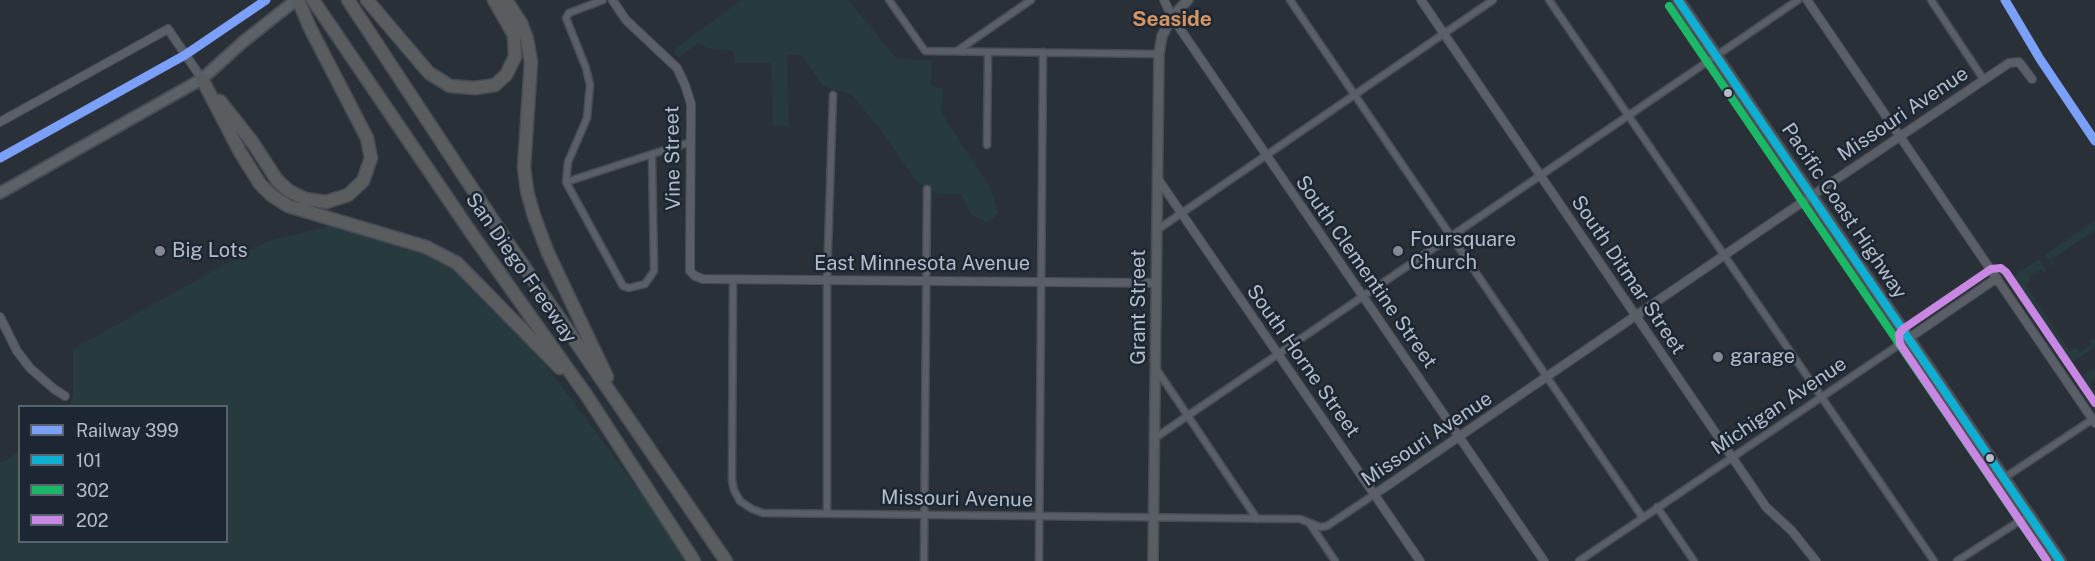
<!DOCTYPE html>
<style>
body{margin:0}
#map{position:relative;width:2095px;height:561px;overflow:hidden;background:#2a3038;font-family:"Public Sans",sans-serif}
canvas{display:block}
.legend{position:absolute;left:18px;top:405px;width:210px;height:138px;box-sizing:border-box;background:#1d2633;border:2px solid #59626f;margin:0;padding:8px 10px;list-style:none;font-size:18px;color:#b4bcc9}
.legend li{display:flex;align-items:center;gap:12px;height:30px}
.legend b{width:30px;border:2px solid #59626f}
</style>
<div id="map">
<canvas width="2095" height="561"></canvas>
<ul class="legend">
<li><b style="height:8px;background:#7ba0fa"></b>Railway 399</li>
<li><b style="height:8px;background:#0dafd3"></b>101</li>
<li><b style="height:8px;background:#1ab867"></b>302</li>
<li><b style="height:8px;background:#c787e3"></b>202</li>
</ul>
</div>
<script>
const c = document.querySelector('canvas').getContext('2d');
c.lineJoin = 'round';
function fillPath(path, color) { c.fillStyle = color; c.fill(path, 'evenodd'); }
const toPath = rows => new Path2D(rows.map(r => 'M' + r).join(''));
function trace(path, color, width, dash) { c.strokeStyle = color; c.lineWidth = width; c.lineCap = dash ? 'butt' : 'round'; c.setLineDash(dash || []); c.stroke(path); }
function drawText(font, color, halo, rows, align = 'center') {
  c.font = font + ' "Public Sans",sans-serif'; c.lineWidth = 5; c.setLineDash([]); c.textBaseline = 'middle'; c.strokeStyle = halo; c.fillStyle = color; for (const [text, x, y, turn = 0] of rows) {
    c.save(); c.translate(x, y); c.rotate((+turn || 0) * Math.PI / 180); c.textAlign = isNaN(turn) ? turn : align; if (halo) c.strokeText(text, 0, 0); c.fillText(text, 0, 0); c.restore();
  }
}
fillPath(toPath([
 [741,0,848,0,897,59,932,60,931,85,943,89,941,112,990,187,998,213,991,220,985,222,971,214,961,194,938,194,917,182,882,132,852,95,823,86,802,56,787,54,789,126,773,126,771,63,734,63,734,51,707,48,698,43,678,58,674,50],
 [2095,220,2095,230,2052,259,2056,264,2053,266,2045,255],
 [338,224,446,257,524,336,692,561,0,561,0,463,19,452,20,542,226,542,226,406,69,406,73,395,73,349,265,242],
 [2039,259,2046,271,2044,273,2041,269,2029,277,2031,281,2026,285,2070,351,2076,347,2080,352,2092,344,2089,339,2095,340,2095,347,2070,364,2064,361,2011,282,2015,275],
 [2095,367,2095,378,2090,384,2095,392,2095,396,2082,376]
]), '#273a3e');
const minor = toPath([
 [889,0,925,51,1159,54],
 [1290,0,1643,518],
 [1549,0,1934,561],
 [1931,0,1984,80],
 [957,51,1031,0],
 [987,145,988,52],
 [652,154,654,271,645,284,629,288,623,286,566,182,652,154,691,142],
 [566,182,568,162,587,118,590,85,586,68,566,18,569,13,603,0],
 [1157,230,1493,0],
 [733,279,732,480,734,490,740,501,752,509,763,513,1300,519,1320,527,1327,526,1375,494],
 [1157,370,1257,519],
 [1155,438,1798,0],
 [2004,478,2093,419],
 [1657,507,1694,561],
 [827,514,827,279,833,95],
 [1310,524,1335,561],
 [924,561,927,189],
 [1039,561,1043,52],
 [1579,561,1909,338],
 [1957,561,2029,515]
]);
const tertiary = toPath([
 [1164,0,1172,17,1544,561],
 [1421,0,1766,507,1792,531,1816,561],
 [1807,0,2095,423],
 [613,1,626,20,677,68,685,85,691,104,690,260,690,271,695,276,703,279,1156,283],
 [0,122,168,29,202,79],
 [1158,179,1420,561],
 [0,317,17,351,30,368,54,389,65,396],
 [1909,338,1997,278],
 [1375,494,1767,226,2009,63,2019,62,2032,79]
]);
const secondary = toPath([
 [1153,561,1159,54,1162,36,1172,17,1188,0]
]);
const primary = toPath([
 [1678,0,2060,561],
 [0,193,202,79,244,41,296,0]
]);
const motorway = toPath([
 [313,0,472,234,587,396,694,561],
 [348,0,510,246,726,561],
 [367,0,429,73,450,86,475,88,495,85,506,75,515,57,514,35,494,0],
 [506,0,521,23,527,39,531,62,524,167,527,191,534,216,548,253,607,377],
 [202,79,240,152,260,184,271,195,288,206,426,247,457,263,560,368],
 [220,101,253,143,277,180,289,191,305,199,326,202,348,195,363,181,371,158,367,138,310,28,298,0]
]);
trace(minor, '#484c53', 9);
trace(tertiary, '#484c53', 10);
trace(secondary, '#484c53', 12);
trace(primary, '#484c55', 14);
trace(motorway, '#474c53', 15);
trace(minor, '#5a5e66', 6);
trace(tertiary, '#5a5e66', 8);
trace(secondary, '#595d64', 9);
trace(primary, '#5c6168', 10);
trace(motorway, '#5a5d60', 12);
trace(toPath([
 [1678,0,2060,561]
]), '#0dafd3', 8);
trace(toPath([
 [1669,6,2047,561]
]), '#1ab867', 8);
trace(toPath([
 [2047,561,1900,344,1899,334,1903,329,1991,269,2001,268,2006,272,2095,403]
]), '#c787e3', 8);
trace(toPath([
 [2005,0,2040,59,2095,141],
 [0,158,185,55,266,0]
]), '#7ba0fa', 9);
for (const [x, y, r, color] of [
 [1728,93,5,"#b4bcc9"],
 [160,251,6,"#848b96"],
 [1398,251,6,"#848b96"],
 [1718,357,6,"#848b96"],
 [1990,458,5,"#b4bcc9"]
]) { const dot = new Path2D(); dot.arc(x, y, r, 0, 2 * Math.PI); c.fillStyle = color; c.fill(dot); trace(dot, '#1d2633', 2); }
drawText('20px', '#b4bcc9', '#1d2633', [
 ["Missouri Avenue",1903,114,-34],
 ["Vine Street",673,158,-91],
 ["Pacific Coast Highway",1844,211,56],
 ["East Minnesota Avenue",922,264],
 ["San Diego Freeway",521,268,55],
 ["South Clementine Street",1366,272,55],
 ["South Ditmar Street",1628,275,56],
 ["Grant Street",1139,307,-90],
 ["South Horne Street",1303,361,55],
 ["Michigan Avenue",1779,406,-34],
 ["Missouri Avenue",1427,439,-34],
 ["Missouri Avenue",957,499,1]
]);
drawText('20px', '#b4bcc9', '#1d2633', [
 ["Foursquare",1410,240],
 ["Church",1410,263],
 ["Big Lots",172,251],
 ["garage",1730,357]
], 'left');
drawText('bold 21px', '#d59563', '#1d2633', [
 ["Seaside",1172,20]
]);
</script>
